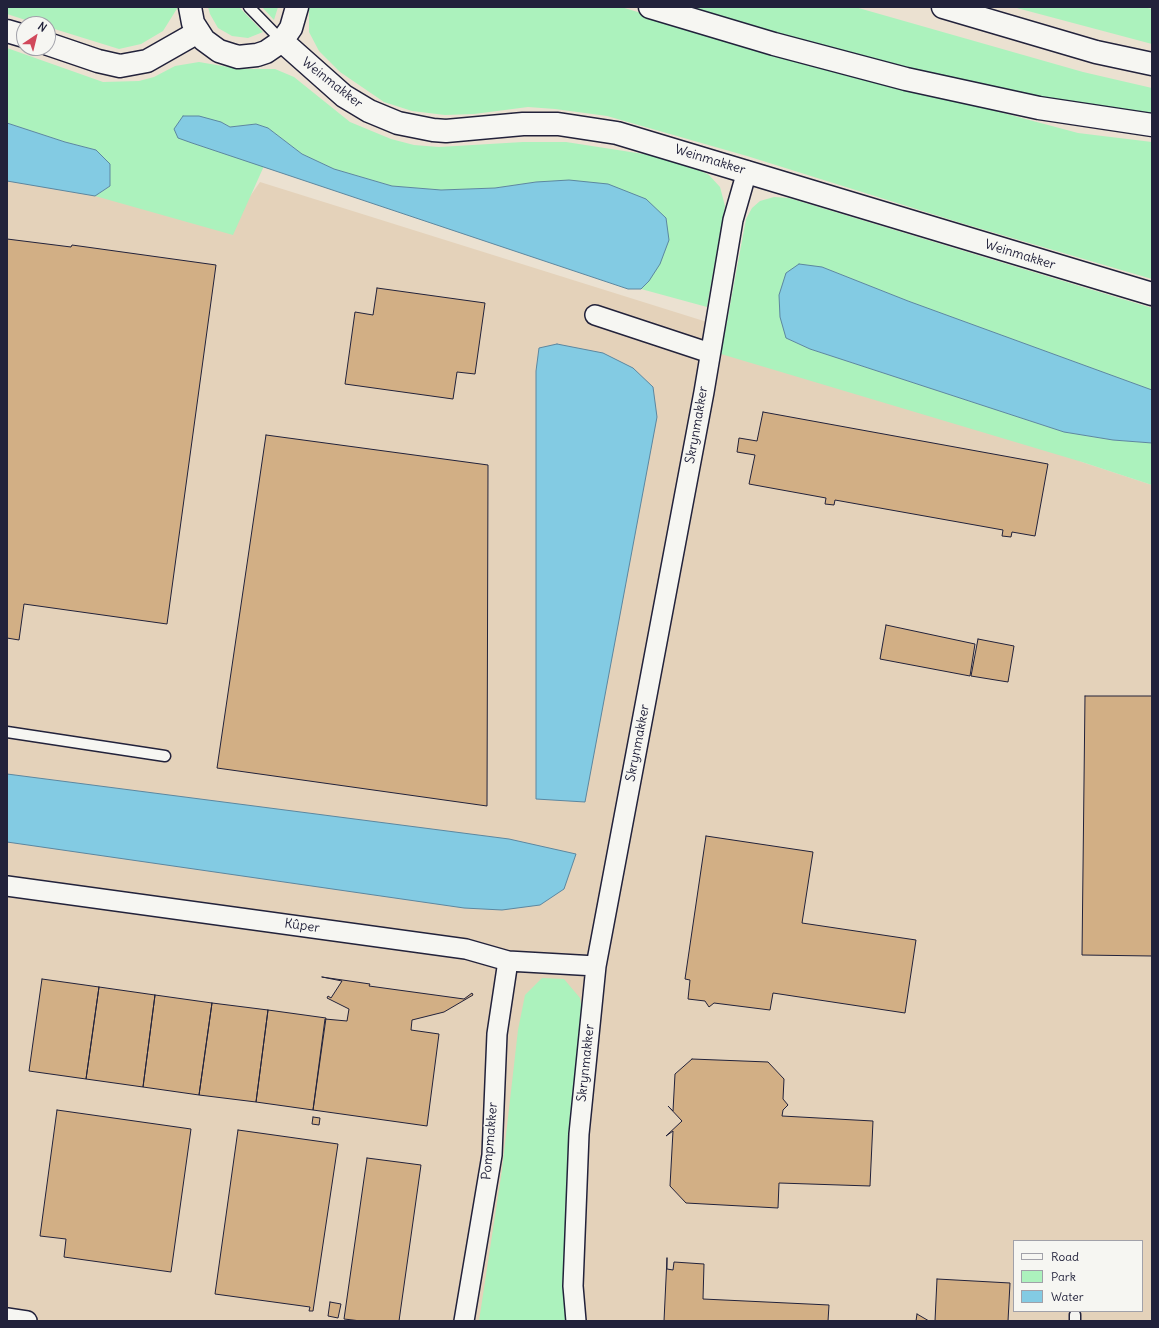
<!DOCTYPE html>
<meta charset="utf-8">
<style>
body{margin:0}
#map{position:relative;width:1159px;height:1328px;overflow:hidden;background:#ebe1d1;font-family:Delius,sans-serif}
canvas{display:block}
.frame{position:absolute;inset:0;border:8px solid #22223b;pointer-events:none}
.legend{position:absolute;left:1013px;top:1240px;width:130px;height:72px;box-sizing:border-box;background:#f6f6f2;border:1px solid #a1a1a9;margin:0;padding:5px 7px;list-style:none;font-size:12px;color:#22223b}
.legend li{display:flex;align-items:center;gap:8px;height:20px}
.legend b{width:20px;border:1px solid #a1a1a9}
.north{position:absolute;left:16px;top:16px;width:40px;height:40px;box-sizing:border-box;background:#f6f6f2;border:1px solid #a1a1a9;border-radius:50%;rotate:35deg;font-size:11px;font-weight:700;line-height:16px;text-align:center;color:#22223b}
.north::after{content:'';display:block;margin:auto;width:14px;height:18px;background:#d1495b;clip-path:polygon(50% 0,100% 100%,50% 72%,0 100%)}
</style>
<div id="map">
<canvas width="1159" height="1328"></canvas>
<div class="frame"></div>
<ul class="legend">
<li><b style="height:5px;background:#f6f6f2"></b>Road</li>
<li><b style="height:11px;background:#acf2bd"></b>Park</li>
<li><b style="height:11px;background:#83cbe3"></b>Water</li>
</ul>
<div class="north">N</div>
</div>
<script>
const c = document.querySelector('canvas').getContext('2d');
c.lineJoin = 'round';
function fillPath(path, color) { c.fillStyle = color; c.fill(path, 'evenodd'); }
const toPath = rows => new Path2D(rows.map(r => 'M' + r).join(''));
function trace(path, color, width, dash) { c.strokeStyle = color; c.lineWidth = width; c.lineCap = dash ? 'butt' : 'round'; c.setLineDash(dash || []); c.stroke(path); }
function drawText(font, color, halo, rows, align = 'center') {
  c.font = font + ' Delius,sans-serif'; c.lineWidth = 3; c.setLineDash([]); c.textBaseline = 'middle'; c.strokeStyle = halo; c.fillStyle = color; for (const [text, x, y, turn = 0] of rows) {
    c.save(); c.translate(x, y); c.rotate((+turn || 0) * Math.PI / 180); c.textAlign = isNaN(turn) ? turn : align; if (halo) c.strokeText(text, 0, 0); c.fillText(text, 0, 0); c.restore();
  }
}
fillPath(toPath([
 [7,179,237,215,260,182,889,379,1082,462,1152,485,1152,1321,7,1321],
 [1014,1241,1142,1241,1142,1311,1014,1311]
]), '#e4d2ba');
fillPath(toPath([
 [7,7,178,7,163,31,141,44,119,49,48,27,48,24,38,24,7,14],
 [208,7,239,7,263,32,248,38,232,36,218,28,210,14],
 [262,7,278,7,274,20],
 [309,7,621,7,745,44,1078,133,1152,142,1152,279,961,223,747,156,607,116,555,109,528,107,474,114,445,115,412,111,384,102,340,72,319,51,309,32],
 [680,7,855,7,1083,72,1152,88,1152,120,1076,110,909,70],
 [1013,7,1143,7,1152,9,1152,44],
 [7,48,103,82,139,81,154,77,175,66,199,62,240,69,275,69,294,77,350,122,391,139,414,145,439,147,523,142,566,142,650,155,701,171,709,175,720,187,725,206,707,307,641,289,649,281,536,182,495,188,441,190,392,186,334,169,302,154,268,128,256,124,230,127,221,122,192,143,264,166,233,235,95,196,110,186,110,164,96,150,65,142,7,123],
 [774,197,789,198,1152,308,1152,390,908,301,822,267,786,338,810,349,1064,432,1113,440,1152,443,1152,485,1082,462,721,354,746,219,752,208,760,201],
 [542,978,564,979,580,998,586,1031,573,1113,565,1214,574,1321,479,1321,502,1170,518,1030,525,995]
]), '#acf2bd');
const water = toPath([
 [183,116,199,116,221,122,230,127,256,124,268,128,302,154,334,169,392,186,441,190,495,188,536,182,569,180,608,184,646,199,666,218,669,240,660,264,649,281,641,289,628,289,192,143,178,138,174,129,183,116],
 [7,123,65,142,96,150,110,164,110,186,95,196,7,181,7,123],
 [799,264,822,267,908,301,1152,390,1152,443,1113,440,1064,432,810,349,786,338,780,317,779,295,786,273,799,264],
 [557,344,603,353,633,368,653,387,657,417,585,802,536,799,536,371,539,348,557,344],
 [7,774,509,839,576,854,564,889,540,905,502,910,464,908,7,842,7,774]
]);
fillPath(water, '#83cbe3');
trace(water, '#5c87a0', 1);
const building = toPath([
 [7,239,71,247,72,245,216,265,167,624,24,604,19,640,7,638,7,239],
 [377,288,485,303,475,374,457,372,453,399,345,384,355,312,373,315,377,288],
 [763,412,1048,464,1035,536,1012,532,1011,537,1002,536,1003,530,835,500,834,505,825,504,826,498,749,484,755,455,737,452,739,438,757,441,763,412],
 [266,435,488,465,487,806,217,768,266,435],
 [886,625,975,644,970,676,880,659,886,625],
 [978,639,1014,646,1008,682,971,676,978,639],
 [1085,696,1152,696,1152,956,1082,955,1085,696],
 [706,836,813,852,802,923,916,940,905,1013,773,993,770,1010,714,1003,709,1007,705,1001,688,999,690,980,685,979,706,836],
 [322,977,370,984,369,986,464,999,472,993,473,995,444,1012,412,1020,411,1030,439,1034,427,1126,313,1110,325,1019,347,1021,349,1009,327,998,328,996,331,998,342,981,322,977],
 [42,979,99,987,86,1079,29,1071,42,979],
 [99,987,155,995,143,1087,86,1079,99,987],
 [155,995,212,1003,199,1095,143,1087,155,995],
 [212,1003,268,1010,256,1102,199,1095,212,1003],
 [268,1010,326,1018,313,1110,256,1102,268,1010],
 [692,1059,768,1062,784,1079,783,1099,788,1105,783,1110,782,1116,873,1121,870,1186,779,1183,778,1208,686,1203,670,1186,673,1131,666,1136,682,1121,668,1106,673,1111,675,1074,692,1059],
 [57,1110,191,1129,171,1272,64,1257,66,1239,40,1236,57,1110],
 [313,1117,320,1118,319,1125,312,1124,313,1117],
 [238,1130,338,1144,313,1311,309,1311,310,1307,215,1294,238,1130],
 [367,1158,421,1165,399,1321,361,1321,344,1319,367,1158],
 [667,1258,667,1269,673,1270,674,1262,704,1264,703,1299,829,1305,828,1321,664,1321,667,1258],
 [937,1279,1010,1283,1008,1321,935,1321,937,1279],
 [330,1302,341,1304,338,1318,328,1316,330,1302],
 [917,1314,929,1321,916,1321,917,1314]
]);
fillPath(building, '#d2af85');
trace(building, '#22223b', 1);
const service = toPath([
 [249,7,282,41],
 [7,732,165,756],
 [1075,1315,1075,1321]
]);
const minor = toPath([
 [595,315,710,353],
 [7,886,466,949,508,961,596,966],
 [7,1318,27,1321],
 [464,1321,492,1155,497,1034,508,961],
 [576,1321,573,1286,579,1134,596,966,704,392,733,220,747,171]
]);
const tertiary = toPath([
 [7,31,24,36],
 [48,44,98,61,120,66,147,61,198,32]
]);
const secondary = toPath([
 [190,7,193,23,204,40,219,51,238,57,257,55,266,52,282,41,291,28,297,7],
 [282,41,344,96,369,111,398,123,433,130,446,131,523,124,558,124,617,133,1152,294]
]);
const motorway = toPath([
 [650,7,774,44,906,79,1039,108,1152,125],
 [943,7,1096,52,1152,64]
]);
trace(service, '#22223b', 13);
trace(minor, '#22223b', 22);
trace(tertiary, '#22223b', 25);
trace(secondary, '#22223b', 25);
trace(motorway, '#22223b', 25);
trace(service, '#f6f6f2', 10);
trace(minor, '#f6f6f2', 19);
trace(tertiary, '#f6f6f2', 22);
trace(secondary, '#f6f6f2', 22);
trace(motorway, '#f6f6f2', 22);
drawText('13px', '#22223b', '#f6f6f2', [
 ["Weinmakker",332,83,38],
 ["Weinmakker",710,160,17],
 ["Weinmakker",1020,255,17],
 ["Skrynmakker",697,425,-80],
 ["Skrynmakker",638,743,-79],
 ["Kûper",302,926,8],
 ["Skrynmakker",586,1063,-84],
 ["Pompmakker",490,1141,-85]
]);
</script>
